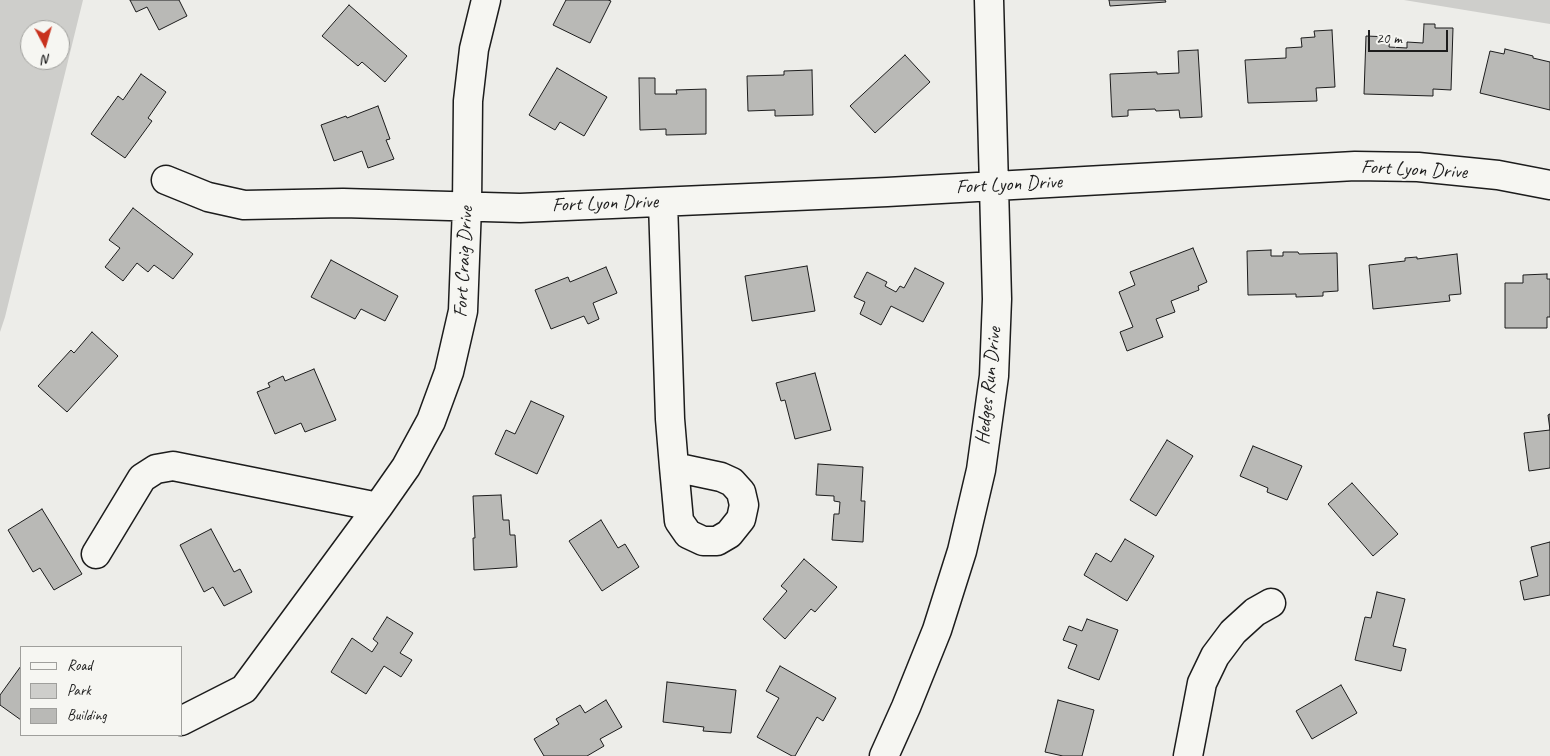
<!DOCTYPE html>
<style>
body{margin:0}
#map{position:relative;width:1550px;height:756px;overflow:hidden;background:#edede9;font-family:Caveat,sans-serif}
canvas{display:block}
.legend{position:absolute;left:20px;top:646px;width:162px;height:90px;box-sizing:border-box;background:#f6f6f2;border:1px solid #9f9f9c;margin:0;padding:6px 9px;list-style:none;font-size:15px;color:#1c1c1c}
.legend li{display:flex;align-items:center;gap:10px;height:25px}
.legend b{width:25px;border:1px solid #9f9f9c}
.north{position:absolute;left:20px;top:20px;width:50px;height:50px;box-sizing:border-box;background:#f6f6f2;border:1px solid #9f9f9c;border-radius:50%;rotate:174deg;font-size:14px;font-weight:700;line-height:20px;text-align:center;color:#1c1c1c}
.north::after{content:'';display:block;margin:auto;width:18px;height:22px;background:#c8321e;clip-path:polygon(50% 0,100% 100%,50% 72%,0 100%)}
.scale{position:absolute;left:1368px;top:30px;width:80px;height:22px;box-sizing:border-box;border:2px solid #1c1c1c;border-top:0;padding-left:6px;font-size:15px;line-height:18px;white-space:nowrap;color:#1c1c1c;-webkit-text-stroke:4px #f6f6f2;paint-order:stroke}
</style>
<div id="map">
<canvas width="1550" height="756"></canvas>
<ul class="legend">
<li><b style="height:6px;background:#f6f6f2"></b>Road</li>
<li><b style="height:14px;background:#cececb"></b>Park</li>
<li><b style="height:14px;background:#b9b9b6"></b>Building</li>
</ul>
<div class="north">N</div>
<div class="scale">20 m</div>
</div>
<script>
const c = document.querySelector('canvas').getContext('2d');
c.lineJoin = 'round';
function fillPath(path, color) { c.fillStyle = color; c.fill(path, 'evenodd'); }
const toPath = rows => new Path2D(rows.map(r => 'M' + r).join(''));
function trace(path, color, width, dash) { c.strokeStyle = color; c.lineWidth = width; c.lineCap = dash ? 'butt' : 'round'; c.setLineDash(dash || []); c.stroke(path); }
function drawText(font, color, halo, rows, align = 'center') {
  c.font = font + ' Caveat,sans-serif'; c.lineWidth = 4; c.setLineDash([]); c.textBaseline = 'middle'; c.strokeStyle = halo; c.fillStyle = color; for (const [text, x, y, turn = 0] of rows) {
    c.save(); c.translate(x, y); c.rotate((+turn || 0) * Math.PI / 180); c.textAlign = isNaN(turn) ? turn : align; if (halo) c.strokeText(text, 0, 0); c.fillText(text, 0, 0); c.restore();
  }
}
fillPath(toPath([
 [0,0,83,0,5,317,0,332],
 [30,30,60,30,60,60,30,60],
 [1404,0,1550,0,1550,24]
]), '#cececb');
const building = toPath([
 [130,0,179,0,187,16,159,30,147,7,136,12,130,0],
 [566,0,608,0,611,1,590,43,553,25,566,0],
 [1109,0,1165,0,1166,2,1110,6,1109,0],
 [349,5,407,56,385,82,362,62,358,66,322,36,349,5],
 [1424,24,1435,24,1435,28,1453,28,1451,90,1433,89,1433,96,1364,94,1366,36,1390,37,1389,47,1407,48,1407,42,1423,43,1424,24],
 [1332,30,1335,87,1316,88,1317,101,1248,103,1245,60,1286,58,1286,48,1302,47,1301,38,1315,37,1314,31,1332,30],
 [1505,49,1533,56,1533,58,1550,62,1550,110,1480,93,1490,51,1504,54,1505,49],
 [1198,50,1202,117,1180,118,1179,110,1156,111,1155,109,1128,110,1128,116,1112,117,1110,74,1157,72,1157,74,1179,73,1178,51,1198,50],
 [905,55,930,82,875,133,850,106,905,55],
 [557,68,607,97,584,136,560,122,555,130,529,115,557,68],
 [812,70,813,115,775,116,775,110,748,111,747,76,784,75,784,71,812,70],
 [141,74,166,92,148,118,152,121,125,158,91,134,118,96,123,100,141,74],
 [639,78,655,78,655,94,677,94,676,90,706,89,706,134,666,135,666,129,640,130,639,78],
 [378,106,390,139,386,140,394,159,368,168,362,151,334,161,321,125,346,116,347,118,378,106],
 [133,208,193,254,173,279,154,265,148,272,137,263,123,281,105,267,120,248,109,240,133,208],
 [1193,248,1207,282,1198,286,1199,290,1171,301,1175,312,1156,319,1163,337,1127,351,1120,332,1133,327,1119,292,1135,285,1130,272,1193,248],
 [1271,250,1271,256,1283,256,1283,252,1298,252,1299,254,1337,253,1338,291,1323,292,1323,296,1296,297,1296,294,1248,295,1247,251,1271,250],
 [1457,254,1461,294,1449,295,1450,301,1373,309,1369,265,1405,261,1405,258,1417,257,1417,259,1457,254],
 [331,260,398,296,385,321,361,309,355,319,311,297,331,260],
 [807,266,815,311,752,321,745,276,807,266],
 [606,267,617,293,593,303,599,319,588,324,584,316,551,329,535,290,568,277,570,282,606,267],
 [915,268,944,283,923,322,891,306,881,325,860,314,865,302,854,297,867,272,887,282,885,286,896,292,900,286,904,288,915,268],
 [1547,274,1547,279,1550,279,1550,317,1547,317,1547,328,1505,328,1505,283,1523,283,1523,275,1547,274],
 [92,332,118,356,67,412,38,386,71,350,74,353,92,332],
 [314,369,336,420,305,432,301,423,275,434,257,392,270,387,268,383,283,376,285,381,314,369],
 [815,373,831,430,795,439,785,400,781,401,776,383,815,373],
 [531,401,564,416,537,474,495,454,506,430,515,434,531,401],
 [1550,414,1550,468,1529,471,1524,433,1550,430,1548,415,1550,414],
 [1167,440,1193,456,1156,516,1130,500,1167,440],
 [1253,446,1302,466,1287,500,1267,492,1268,488,1240,476,1253,446],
 [818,464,863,467,861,501,865,501,863,542,832,540,834,514,839,514,840,502,834,501,834,496,816,495,818,464],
 [1352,483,1398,534,1373,556,1328,504,1352,483],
 [501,495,503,520,509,520,510,535,515,535,517,567,474,570,473,538,475,538,473,496,501,495],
 [42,509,82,574,54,590,40,568,33,572,8,530,42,509],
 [601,520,618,548,625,544,639,567,602,591,569,541,601,520],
 [211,529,234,572,240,569,252,592,224,606,213,587,204,592,180,545,211,529],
 [1125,539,1154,556,1127,601,1084,575,1096,553,1111,562,1125,539],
 [1550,542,1550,595,1524,600,1520,581,1538,576,1531,547,1550,542],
 [804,559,837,587,815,612,811,609,785,639,763,619,787,591,781,586,804,559],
 [1377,592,1405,599,1393,646,1406,649,1401,671,1355,660,1365,617,1371,618,1377,592],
 [387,617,413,633,400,653,412,660,401,677,384,666,366,694,331,672,352,638,372,652,378,643,373,639,387,617],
 [1087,619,1118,630,1099,680,1068,668,1077,645,1063,640,1069,626,1082,631,1087,619],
 [21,666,21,720,0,705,0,695,21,666],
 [780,666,836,698,823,721,817,717,795,756,792,756,757,737,779,698,766,691,780,666],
 [667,682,736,690,731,733,703,731,704,727,663,722,667,682],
 [1341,685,1357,713,1312,739,1296,711,1341,685],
 [606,700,622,727,600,739,604,746,587,756,544,756,534,739,559,724,556,719,580,705,585,713,606,700],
 [1058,700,1094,710,1082,756,1063,756,1045,752,1058,700]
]);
fillPath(building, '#b9b9b6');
trace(building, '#1c1c1c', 1);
const minor = toPath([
 [166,180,208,197,244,205,343,203,520,208,887,192,1355,166,1418,167,1498,175,1550,185],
 [663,202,670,419,674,467],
 [674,467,721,477,732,482,741,492,744,505,741,519,729,534,717,541,703,541,688,534,679,521,674,467],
 [96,554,142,478,156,469,173,466,378,507],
 [181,721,244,689,378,507,406,467,431,421,449,372,463,311,467,206,468,101,474,49,486,0],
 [884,756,906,707,937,630,962,551,981,470,994,376,997,299,989,0],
 [1188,756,1202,683,1215,656,1233,632,1255,612,1271,603]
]);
trace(minor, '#1c1c1c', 31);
trace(minor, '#f6f6f2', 28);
drawText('20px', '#1c1c1c', '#f6f6f2', [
 ["Fort Lyon Drive",1414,170,3],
 ["Fort Lyon Drive",1009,185,-3],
 ["Fort Lyon Drive",605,204,-2],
 ["Fort Craig Drive",464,262,-87],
 ["Hedges Run Drive",989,386,-84]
]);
</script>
